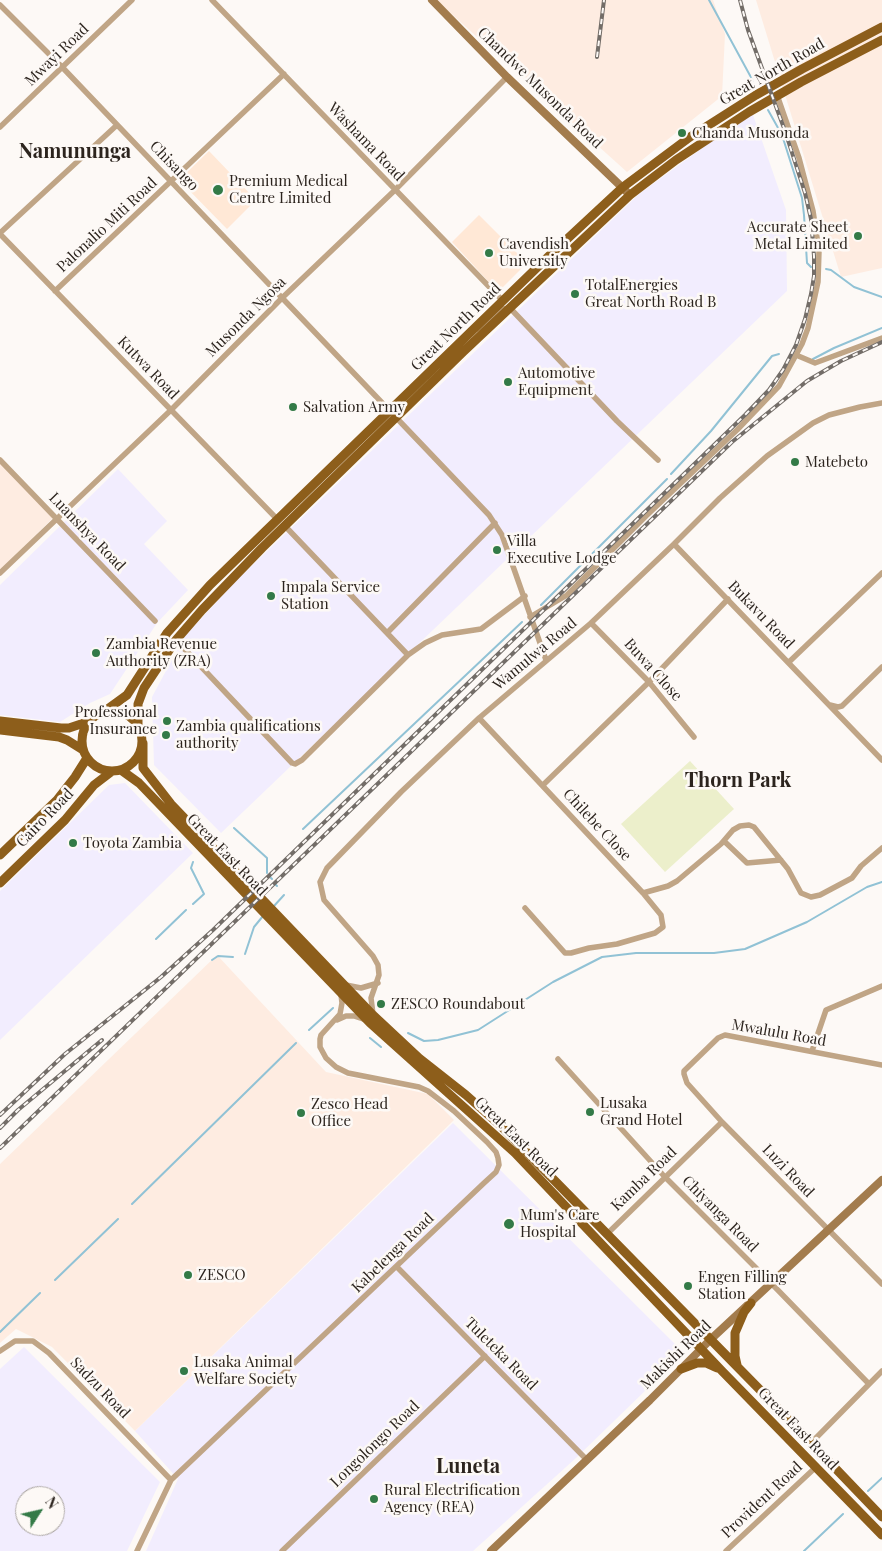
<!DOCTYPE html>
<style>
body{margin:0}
#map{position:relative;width:882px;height:1551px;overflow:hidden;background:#fdf9f6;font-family:"Playfair Display",serif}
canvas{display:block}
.north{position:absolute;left:15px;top:1486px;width:50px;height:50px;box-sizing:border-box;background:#fdf9f6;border:1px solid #a9a4a0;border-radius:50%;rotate:55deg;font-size:14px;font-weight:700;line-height:20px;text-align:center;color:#2c241e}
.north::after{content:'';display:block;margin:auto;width:18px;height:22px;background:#337a47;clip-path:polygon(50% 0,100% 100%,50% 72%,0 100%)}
</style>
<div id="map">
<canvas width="882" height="1551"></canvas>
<div class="north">N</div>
</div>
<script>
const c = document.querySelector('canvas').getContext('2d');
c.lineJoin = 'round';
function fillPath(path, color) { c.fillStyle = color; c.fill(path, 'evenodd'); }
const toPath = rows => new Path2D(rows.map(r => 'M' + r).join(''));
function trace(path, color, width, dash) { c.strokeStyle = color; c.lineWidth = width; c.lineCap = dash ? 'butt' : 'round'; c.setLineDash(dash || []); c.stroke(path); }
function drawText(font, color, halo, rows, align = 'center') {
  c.font = font + ' "Playfair Display",serif'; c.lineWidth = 5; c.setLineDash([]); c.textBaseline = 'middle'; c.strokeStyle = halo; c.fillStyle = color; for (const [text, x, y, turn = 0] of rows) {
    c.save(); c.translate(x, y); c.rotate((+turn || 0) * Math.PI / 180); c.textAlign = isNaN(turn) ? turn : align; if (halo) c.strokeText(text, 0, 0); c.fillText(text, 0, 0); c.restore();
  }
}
fillPath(toPath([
 [752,112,786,210,787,291,221,833,154,765,152,697,184,637,236,581,639,194],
 [118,469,167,521,144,544,188,590,157,623,110,694,90,703,60,722,0,715,0,585],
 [125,783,193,853,0,1040,0,891,109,785],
 [453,1123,684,1353,576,1458,473,1551,146,1551,178,1479,135,1431],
 [24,1347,160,1482,127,1551,0,1551,0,1369],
 [25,1496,55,1496,55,1526,25,1526]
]), '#f2edfe');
fillPath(toPath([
 [436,0,713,0,725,34,722,96,627,172],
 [756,0,882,0,882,268,841,277],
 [0,459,55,516,0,570],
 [217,955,326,1072,428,1094,454,1120,135,1431,52,1347,16,1329,0,1343,0,1164]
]), '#feece1');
fillPath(toPath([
 [209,151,256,200,227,229,179,180],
 [479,215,527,263,498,292,452,242]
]), '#ffe8d6');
fillPath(toPath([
 [690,761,734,809,665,872,621,824]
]), '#ecefcb');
trace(toPath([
 [709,0,753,81],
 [768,110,782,135,802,198,804,215,807,263,811,267],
 [826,269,831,270,854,287,882,297],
 [813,359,834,348,882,328],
 [671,474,711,431,772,356,779,354],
 [541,605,667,479],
 [234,828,267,858,267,873],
 [303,829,522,622],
 [193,862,191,868,204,894,193,904],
 [270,877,272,879],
 [275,884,277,886],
 [274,906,284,895],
 [156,939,186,910],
 [245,954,254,927,263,916],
 [212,960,218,956,233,957],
 [309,1030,333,1008],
 [408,1033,424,1041,438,1040,478,1030,553,982,602,957,636,953,714,953,745,949,807,922,867,887,882,882],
 [370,1038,381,1047],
 [132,1204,296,1043],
 [55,1280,118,1219],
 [0,1332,40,1293],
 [868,1491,882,1478],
 [804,1551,843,1514]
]), '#91c2d5', 2);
trace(toPath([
 [212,0,503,301],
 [0,5,62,67,489,515,502,535,546,660],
 [0,127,132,0],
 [0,233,117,125],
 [0,234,277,519],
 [55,291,284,74],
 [477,329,484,325,503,309,510,308,617,421,658,460],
 [796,355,815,363,882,338],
 [0,460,155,621],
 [674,544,882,760],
 [0,573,171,410,282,298,395,190,507,77],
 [530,617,567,595,646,516,737,430,779,386,802,344,808,328,818,282,819,251,813,211,799,158,777,95],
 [591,623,649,682,694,737],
 [387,633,495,523],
 [176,640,292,763,295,764,302,760,408,655,285,526],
 [408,655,425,643,442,635,481,629,525,596],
 [789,662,882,573],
 [830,705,838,707,842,706,882,667],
 [479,718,643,893,661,915,663,927,655,933,617,944,589,948,571,953,565,953,525,908],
 [543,785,649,682,728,599],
 [724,841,747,863,781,860],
 [643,893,668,886,677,881,721,844,733,830,740,826,749,825,754,827,788,869,801,893,811,897,820,895,852,878,861,866,882,848],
 [346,985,361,988,378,983],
 [373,1014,371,998,379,975,378,965,373,956,324,900,320,882,327,868,401,792,479,718,591,623,674,544,720,498,767,456,813,423,829,415,860,407,882,403],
 [337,1020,346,1016,354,1016,363,1019],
 [812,1051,826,1010,882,986],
 [558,1059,664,1176,771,1283,869,1384],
 [882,1065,725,1035,718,1038,684,1071,684,1074,687,1083,722,1122,882,1284],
 [607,1234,722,1122],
 [397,1267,587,1460],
 [0,1351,15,1341,33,1341,49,1353,171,1480],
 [811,1443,882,1371],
 [137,1551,171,1480,484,1183,496,1172,499,1165,498,1158,496,1152,487,1142,454,1111,428,1091,419,1087,348,1073,336,1067,326,1058,320,1047,320,1039,321,1035,340,1014,342,1003,341,995],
 [282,1551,485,1356],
 [726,1551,816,1467]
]), '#c0a586', 5.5);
trace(toPath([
 [432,0,507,77,630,195],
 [491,1551,650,1400,710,1340,882,1180]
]), '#a37c4d', 8);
trace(toPath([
 '82 741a30 30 0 1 1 60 0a30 30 0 1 1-60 0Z',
 [105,711,127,695,167,633,210,585,551,254,623,187,690,137,756,95,802,69,882,27],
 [0,721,61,728,69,728,90,721],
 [138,725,138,704,144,688,176,640,202,610,262,548,464,351,630,195,676,160,749,112,801,82,882,40],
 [0,730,59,737,67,740,83,750],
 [143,743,143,768,171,804,373,1015,419,1058,466,1095,501,1126,768,1398,882,1517],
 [121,770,139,783,370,1023,515,1153,722,1371,882,1535],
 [0,855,57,800,75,777,87,758],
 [0,883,65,820,94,785,111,772],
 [737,1365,735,1356,735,1333,744,1312,751,1303],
 [681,1369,697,1363,706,1363,717,1368]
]), '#8d5e1b', 9);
const rail = toPath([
 [597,57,604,0],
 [0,1115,65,1054,161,977,213,930,745,415,769,390,783,370,796,345,805,319,811,294,814,276,814,256,811,219,805,193,785,131,748,30,740,0],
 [0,1128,18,1110,102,1040],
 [0,1148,732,442,807,381,841,361,882,342]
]);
trace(rail, '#736d68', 4);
trace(rail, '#fdf9f6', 2, [5.5]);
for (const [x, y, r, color] of [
 [682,133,5,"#337a47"],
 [218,190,6,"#337a47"],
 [858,236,5,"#337a47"],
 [489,253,5,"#337a47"],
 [575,294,5,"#337a47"],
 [508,382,5,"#337a47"],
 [293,407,5,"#337a47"],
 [795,462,5,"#337a47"],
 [497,550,5,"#337a47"],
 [271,596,5,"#337a47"],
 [96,653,5,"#337a47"],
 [167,721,5,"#337a47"],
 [166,735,5,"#337a47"],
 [73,843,5,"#337a47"],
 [381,1004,5,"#337a47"],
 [590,1112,5,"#337a47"],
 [301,1113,5,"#337a47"],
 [509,1224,6,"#337a47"],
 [188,1275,5,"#337a47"],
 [688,1286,5,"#337a47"],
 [184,1371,5,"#337a47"],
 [374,1499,5,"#337a47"]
]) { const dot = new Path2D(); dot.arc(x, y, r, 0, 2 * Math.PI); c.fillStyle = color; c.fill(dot); trace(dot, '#fdf9f6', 2); }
drawText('15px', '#2c241e', '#fdf9f6', [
 ["Mwayi Road",57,55,-44],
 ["Great North Road",772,72,-30],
 ["Chandwe Musonda Road",540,88,44],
 ["Washama Road",366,142,46],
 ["Chisango",174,166,46],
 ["Palonalio Miti Road",107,225,-43],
 ["Musonda Ngosa",246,317,-45],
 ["Great North Road",456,327,-44],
 ["Kutwa Road",148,368,46],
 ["Luanshya Road",87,532,46],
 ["Bukavu Road",761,615,46],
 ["Wamulwa Road",535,654,-40],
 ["Buwa Close",653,670,48],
 ["Cairo Road",45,818,-46],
 ["Chilebe Close",597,825,47],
 ["Great East Road",227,855,46],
 ["Mwalulu Road",779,1033,10],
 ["Great East Road",516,1137,44],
 ["Luzi Road",788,1171,46],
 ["Kamba Road",644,1179,-44],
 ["Chiyanga Road",720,1214,45],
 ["Kabelenga Road",393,1253,-44],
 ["Tuleteka Road",501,1354,45],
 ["Makishi Road",676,1355,-44],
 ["Sadzu Road",100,1388,46],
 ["Great East Road",798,1429,46],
 ["Longolongo Road",375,1444,-44],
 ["Provident Road",762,1500,-43]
]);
drawText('15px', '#2c241e', '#fdf9f6', [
 ["Chanda Musonda",692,133],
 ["Premium Medical",229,181],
 ["Centre Limited",229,198],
 ["Accurate Sheet",848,227,"right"],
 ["Metal Limited",848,244,"right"],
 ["Cavendish",499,244],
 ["University",499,261],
 ["TotalEnergies",585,285],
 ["Great North Road B",585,302],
 ["Automotive",518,373],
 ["Equipment",518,390],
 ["Salvation Army",303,407],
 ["Matebeto",805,462],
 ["Villa",507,541],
 ["Executive Lodge",507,558],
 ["Impala Service",281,587],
 ["Station",281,604],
 ["Zambia Revenue",106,644],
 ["Authority (ZRA)",106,661],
 ["Professional",157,712,"right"],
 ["Insurance",157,729,"right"],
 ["Zambia qualifications",176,726],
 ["authority",176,743],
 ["Toyota Zambia",83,843],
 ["ZESCO Roundabout",391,1004],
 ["Lusaka",600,1103],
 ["Grand Hotel",600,1120],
 ["Zesco Head",311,1104],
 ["Office",311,1121],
 ["Mum's Care",520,1215],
 ["Hospital",520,1232],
 ["ZESCO",198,1275],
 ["Engen Filling",698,1277],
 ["Station",698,1294],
 ["Lusaka Animal",194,1362],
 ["Welfare Society",194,1379],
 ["Rural Electrification",384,1490],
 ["Agency (REA)",384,1507]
], 'left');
drawText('bold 20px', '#2c241e', '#fdf9f6', [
 ["Namununga",75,152],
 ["Thorn Park",738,781],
 ["Luneta",468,1467]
]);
</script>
